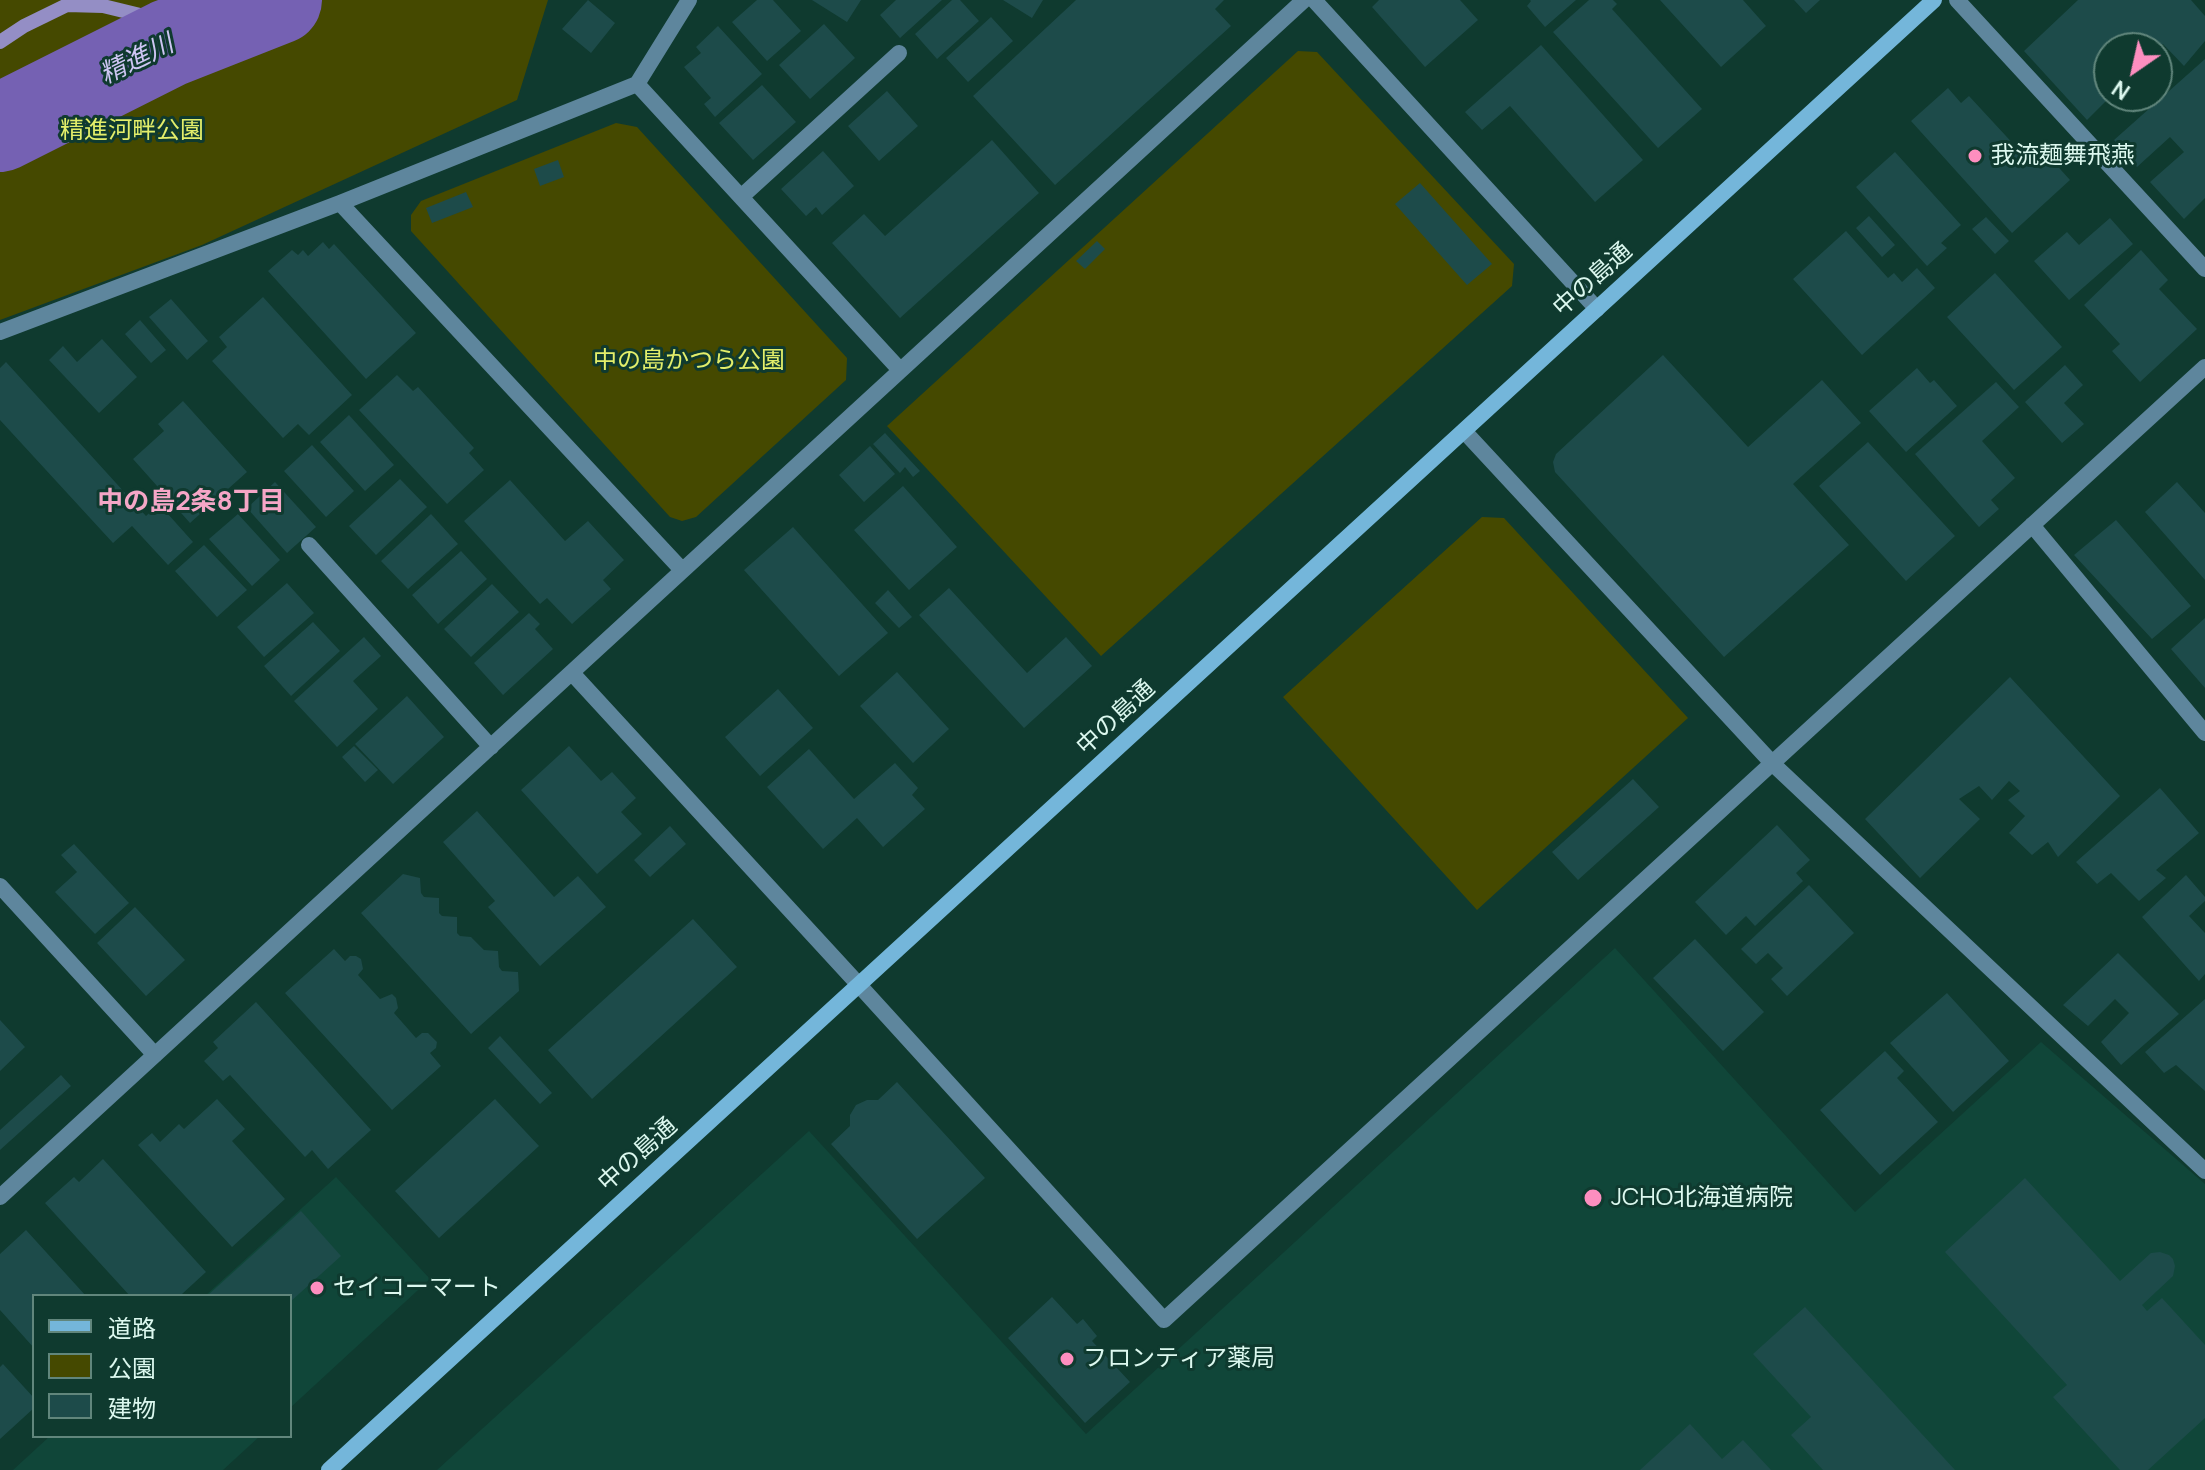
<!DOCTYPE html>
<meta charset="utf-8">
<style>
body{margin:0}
#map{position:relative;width:2205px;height:1470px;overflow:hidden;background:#0f3a2f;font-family:Manrope,"Noto Sans JP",sans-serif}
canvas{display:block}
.legend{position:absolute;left:32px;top:1294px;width:260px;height:144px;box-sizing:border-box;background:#0f3a2f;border:2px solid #61867c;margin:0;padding:10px 14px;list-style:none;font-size:24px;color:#dcf8ef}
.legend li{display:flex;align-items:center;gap:16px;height:40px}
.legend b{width:40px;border:2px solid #61867c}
.north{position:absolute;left:2093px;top:32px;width:80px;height:80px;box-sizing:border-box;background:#0f3a2f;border:2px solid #61867c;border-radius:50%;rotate:214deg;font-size:22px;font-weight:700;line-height:32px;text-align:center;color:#dcf8ef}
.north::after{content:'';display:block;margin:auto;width:28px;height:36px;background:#fd8ebf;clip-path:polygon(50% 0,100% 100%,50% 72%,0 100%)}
</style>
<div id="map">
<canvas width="2205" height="1470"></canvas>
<ul class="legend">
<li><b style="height:10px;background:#74b6da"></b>道路</li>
<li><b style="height:22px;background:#454900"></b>公園</li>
<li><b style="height:22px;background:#1d4b4a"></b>建物</li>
</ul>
<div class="north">N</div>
</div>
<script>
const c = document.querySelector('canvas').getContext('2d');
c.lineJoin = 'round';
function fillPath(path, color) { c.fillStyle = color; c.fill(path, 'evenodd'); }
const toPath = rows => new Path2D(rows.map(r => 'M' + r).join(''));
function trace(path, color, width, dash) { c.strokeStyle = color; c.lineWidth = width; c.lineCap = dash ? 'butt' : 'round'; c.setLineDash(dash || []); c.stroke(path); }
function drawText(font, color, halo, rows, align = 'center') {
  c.font = font + ' Manrope,"Noto Sans JP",sans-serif'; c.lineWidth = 6; c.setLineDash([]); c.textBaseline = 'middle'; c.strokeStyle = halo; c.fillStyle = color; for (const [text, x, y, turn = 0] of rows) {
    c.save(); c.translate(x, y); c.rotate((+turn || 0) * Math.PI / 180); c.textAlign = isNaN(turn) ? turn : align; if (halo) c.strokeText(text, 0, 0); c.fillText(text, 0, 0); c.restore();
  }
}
fillPath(toPath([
 [1615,948,1855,1212,2041,1042,2205,1184,2205,1470,437,1470,809,1131,1086,1434],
 [336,1177,430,1279,290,1408,290,1296,205,1296],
 [50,1436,260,1436,223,1470,13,1470]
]), '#104639');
fillPath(toPath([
 [0,0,548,0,517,100,202,245,0,320],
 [1298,51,1317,52,1514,264,1512,286,1101,656,887,426],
 [616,123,637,127,847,358,846,380,696,517,682,521,670,517,411,231,411,215,421,201],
 [1482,517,1504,518,1688,718,1477,910,1283,697]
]), '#454900');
trace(toPath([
 [0,42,24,26,67,5,103,6,177,24,211,27]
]), '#948ec5', 14);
trace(toPath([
 [0,128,169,43,278,0]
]), '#7561b3', 88);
fillPath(toPath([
 [588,0,615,23,591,53,562,29],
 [757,0,773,0,801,31,767,61,732,22],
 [812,0,861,0,847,22],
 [896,0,942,0,900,38,880,15],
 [952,0,960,0,979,21,937,59,915,34],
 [1003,0,1043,0,1032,18],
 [1076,0,1224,0,1215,9,1231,26,1055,185,973,96],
 [1379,0,1460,0,1478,20,1425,67,1372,7],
 [1530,0,1576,0,1545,27,1527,6,1531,1],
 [1589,0,1613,0,1617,4,1612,9,1702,109,1658,148,1553,32],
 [1660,0,1743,0,1766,26,1721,67],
 [1794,0,1820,0,1806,13],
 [2078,0,2191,0,2205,16,2205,41,2184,66,2163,44,2159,48,2109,48,2109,98,2087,120,2024,51],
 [991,17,1013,41,968,82,946,58],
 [824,24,855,58,810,99,779,65],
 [718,26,762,74,715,117,704,104,711,98,684,67,701,53,696,47],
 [1541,45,1643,160,1595,202,1510,106,1482,130,1465,112],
 [2205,59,2205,198,2184,219,2150,182,2184,152,2170,137,2137,167,2114,140],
 [762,85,796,122,753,160,719,123],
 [1948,88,1961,103,1969,96,2030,162,2043,150,2070,180,2012,233,1911,121],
 [887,91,918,126,879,161,848,126],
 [992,140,1039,193,900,318,832,243,864,214,885,236],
 [823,151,854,186,822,215,816,207,806,216,781,189],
 [1895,152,1961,225,1941,243,1947,248,1927,266,1856,187],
 [558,160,564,177,540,186,534,169],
 [1420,183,1492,264,1467,285,1395,204],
 [466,192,473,207,432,223,426,208],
 [1869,216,1895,245,1882,257,1856,228],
 [1986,217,2009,241,1995,254,1972,229],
 [2110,218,2133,244,2069,300,2034,261,2067,232,2079,245],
 [1846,231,1888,278,1894,273,1902,282,1917,268,1935,288,1862,355,1793,279],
 [1097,241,1105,249,1085,269,1076,261],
 [323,242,329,249,334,244,416,333,366,379,268,271,292,250,298,255,303,250,308,256],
 [2141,250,2168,280,2159,289,2197,329,2140,382,2112,351,2120,344,2084,305],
 [1995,273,2062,347,2014,390,1947,317],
 [263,297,352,395,309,435,298,424,283,438,212,361,227,347,219,337],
 [171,299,208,341,187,360,149,317],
 [140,320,166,350,151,363,125,334],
 [102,339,137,377,99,413,49,360,63,346,77,362],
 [1663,355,1748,447,1822,380,1861,423,1793,484,1849,545,1724,657,1555,472,1553,462,1556,454],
 [6,362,146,516,159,504,193,542,168,565,132,526,113,543,0,420,0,368],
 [2065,365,2083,385,2064,403,2084,424,2062,443,2025,402],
 [1917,368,1930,383,1934,380,1957,406,1906,452,1869,411],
 [397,375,413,391,418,387,474,448,469,453,484,470,447,504,359,410],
 [1996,382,2019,407,1982,441,2015,478,1991,500,1999,509,1979,527,1915,454],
 [183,401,247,472,190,523,133,459,164,431,158,424],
 [349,415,394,465,365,491,320,442],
 [885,433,920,471,913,477,905,467,900,473,873,444],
 [1868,442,1955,536,1906,581,1819,486],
 [312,445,354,491,326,517,284,471],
 [870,446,895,474,864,502,839,475],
 [400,479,427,507,376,555,349,526],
 [510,480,565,541,588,521,624,560,603,580,611,589,572,624,547,598,540,604,464,521],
 [275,482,316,527,287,553,247,508],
 [2177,482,2205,513,2205,580,2145,512],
 [903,486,957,547,909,590,854,530],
 [238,514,280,560,252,586,209,539],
 [431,514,458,544,408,589,381,561],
 [2116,520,2191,606,2152,639,2074,555],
 [793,527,888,633,839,676,744,570],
 [204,545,247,590,217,617,175,571],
 [461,551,487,579,438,624,412,595],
 [287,583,314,613,264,657,237,627],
 [492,584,519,612,471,657,444,629],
 [949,588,1027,673,1066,637,1092,666,1024,728,919,615],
 [888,590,912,617,899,628,875,603],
 [529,613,540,624,535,629,553,649,503,695,474,663],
 [2205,618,2205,688,2171,649],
 [313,622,340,651,291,696,264,666],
 [364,637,381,656,353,681,378,709,337,747,294,701],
 [897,672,949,729,913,763,860,706],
 [2010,677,2120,796,2058,857,2048,842,2032,855,2009,833,2025,816,2008,800,2020,791,2009,781,1992,800,1979,786,1959,799,1980,819,1920,878,1865,819],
 [778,689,813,728,760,776,725,737],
 [407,696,444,737,393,784,355,744],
 [354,746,378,770,365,782,342,757],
 [569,746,601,781,612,772,636,798,621,812,642,834,597,874,521,790],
 [809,749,854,799,895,763,918,788,912,795,925,809,883,847,857,818,823,849,767,787],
 [1633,779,1659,807,1578,880,1552,852],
 [2160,788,2199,833,2156,870,2166,878,2139,901,2111,873,2097,884,2076,862],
 [477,811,554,897,578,876,606,907,540,966,488,907,495,901,443,842],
 [1777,825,1810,860,1796,873,1803,881,1755,926,1746,916,1726,935,1695,902],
 [670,826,686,844,650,877,634,860],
 [74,844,129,903,95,934,55,892,77,872,61,855],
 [403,874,420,878,421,893,424,897,439,898,439,913,442,916,457,917,457,933,460,936,471,937,484,950,498,951,499,967,502,971,518,972,519,991,471,1034,361,913],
 [2186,875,2205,897,2205,901,2189,916,2205,933,2205,974,2199,981,2142,917],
 [1809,885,1854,933,1787,996,1771,979,1783,968,1768,953,1756,964,1741,949],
 [135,907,185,960,146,996,97,943],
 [693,919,737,967,592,1099,548,1050],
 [1695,939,1764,1012,1723,1051,1653,978],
 [334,949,345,961,350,956,356,956,361,959,363,969,358,975,380,999,392,994,396,998,398,1008,394,1013,416,1038,422,1033,428,1033,437,1042,436,1048,430,1053,441,1066,392,1110,285,993],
 [2118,953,2179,1014,2121,1065,2101,1042,2129,1013,2115,999,2088,1026,2063,1005],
 [1947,993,2009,1061,1953,1112,1890,1043],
 [2205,999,2205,1091,2176,1065,2164,1073,2145,1052],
 [256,1002,371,1130,328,1169,312,1150,305,1157,230,1075,223,1081,204,1061,218,1048,213,1042],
 [0,1020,25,1047,0,1071],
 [500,1036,552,1093,540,1104,488,1048],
 [1885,1051,1904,1071,1897,1078,1938,1122,1880,1175,1820,1110],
 [61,1075,71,1086,0,1150,0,1130],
 [897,1082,985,1178,917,1239,831,1144,850,1126,850,1115,856,1105,867,1100,878,1100],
 [217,1099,245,1129,232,1141,285,1199,232,1247,138,1145,152,1133,160,1142,179,1124,184,1129],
 [495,1099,539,1146,439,1238,395,1191],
 [103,1159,206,1272,182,1294,184,1296,130,1296,45,1203,74,1177,79,1182],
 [2025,1178,2120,1281,2151,1253,2160,1252,2169,1255,2173,1259,2175,1266,2173,1276,2142,1305,2147,1311,2162,1298,2205,1345,2205,1418,2148,1470,2120,1470,2053,1397,2067,1385,1945,1252],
 [301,1211,341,1256,290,1302,290,1296,207,1296],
 [26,1230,86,1296,34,1296,34,1348,0,1310,0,1254],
 [1052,1297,1077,1324,1083,1319,1097,1336,1092,1341,1130,1382,1085,1423,1008,1338],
 [1805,1307,1955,1470,1823,1470,1791,1435,1811,1417,1753,1354],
 [3,1364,34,1398,34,1408,0,1439,0,1367],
 [1690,1424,1722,1459,1743,1440,1771,1470,1640,1470]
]), '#1d4b4a');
trace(toPath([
 [1314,0,1597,309],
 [1957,0,2205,269],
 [637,84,900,370],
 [741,197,899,53],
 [340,203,682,570],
 [0,332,340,203,637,84,689,0],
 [1464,431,1773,764,2205,1171],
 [2032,525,2205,733],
 [309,545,491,747],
 [572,673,859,985,1164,1320,2205,367],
 [0,886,155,1055],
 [0,1197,1304,0]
]), '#5e869d', 16);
trace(toPath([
 [329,1470,1934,0]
]), '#74b6da', 16);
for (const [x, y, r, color] of [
 [1975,156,8,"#fd8ebf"],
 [1593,1198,10,"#fd8ebf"],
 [317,1288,8,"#fd8ebf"],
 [1067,1359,8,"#fd8ebf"]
]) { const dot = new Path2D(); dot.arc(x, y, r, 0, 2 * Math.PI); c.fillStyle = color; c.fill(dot); trace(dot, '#0f3a2f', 3); }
drawText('24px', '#e3ee6a', '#0f3a2f', [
 ["精進河畔公園",132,131],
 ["中の島かつら公園",689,361]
]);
drawText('24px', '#dcf8ef', '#0f3a2f', [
 ["我流麺舞飛燕",1991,156],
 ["JCHO北海道病院",1611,1198],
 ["セイコーマート",333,1288],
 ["フロンティア薬局",1083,1359]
], 'left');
drawText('24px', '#dcf8ef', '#0f3a2f', [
 ["中の島通",1593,280,-42],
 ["中の島通",1116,718,-43],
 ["中の島通",638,1155,-42]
]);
drawText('italic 26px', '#cec6f3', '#0f3a2f', [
 ["精進川",137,60,-26]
]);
drawText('bold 26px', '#f5a6c6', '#0f3a2f', [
 ["中の島2条8丁目",191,503]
]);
</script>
